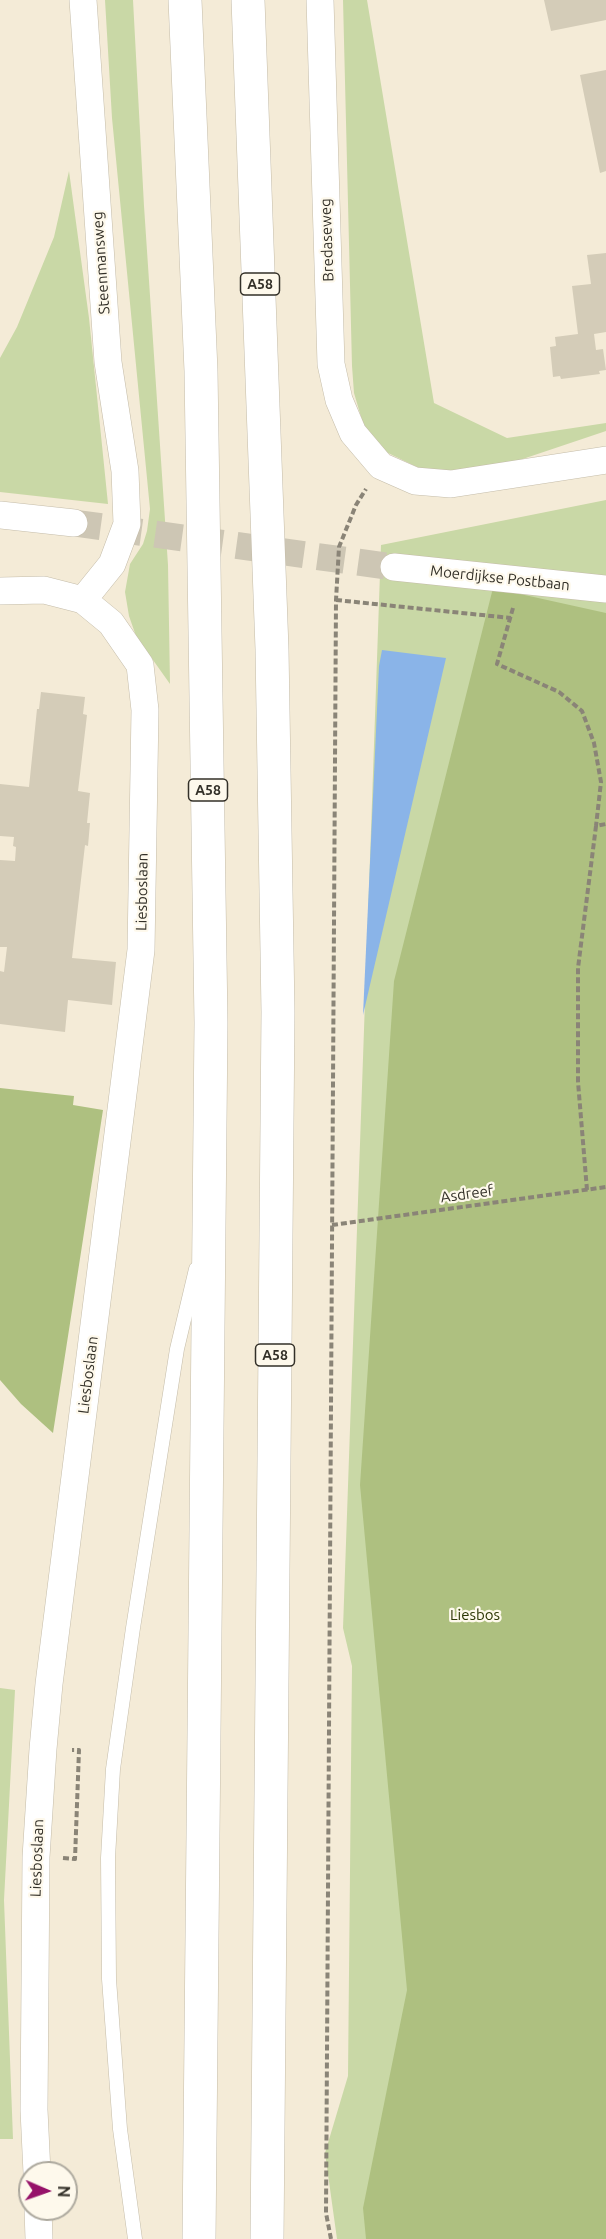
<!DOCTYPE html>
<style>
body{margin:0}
#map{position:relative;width:606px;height:2239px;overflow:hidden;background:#f4ebd7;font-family:Ubuntu,sans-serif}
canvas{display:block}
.north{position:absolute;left:18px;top:2161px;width:60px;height:60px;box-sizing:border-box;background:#fef9ec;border:2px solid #ada99e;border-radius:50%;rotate:92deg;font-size:16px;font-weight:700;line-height:24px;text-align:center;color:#333028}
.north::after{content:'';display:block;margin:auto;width:21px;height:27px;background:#961269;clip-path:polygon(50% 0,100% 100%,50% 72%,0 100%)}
</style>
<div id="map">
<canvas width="606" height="2239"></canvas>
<div class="north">N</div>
</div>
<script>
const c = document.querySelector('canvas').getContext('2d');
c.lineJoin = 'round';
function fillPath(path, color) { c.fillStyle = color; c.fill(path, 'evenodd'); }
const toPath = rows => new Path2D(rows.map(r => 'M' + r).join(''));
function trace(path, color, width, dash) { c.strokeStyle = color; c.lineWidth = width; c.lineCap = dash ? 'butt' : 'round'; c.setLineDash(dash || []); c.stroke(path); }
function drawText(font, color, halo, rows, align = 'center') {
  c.font = font + ' Ubuntu,sans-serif'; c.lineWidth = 4.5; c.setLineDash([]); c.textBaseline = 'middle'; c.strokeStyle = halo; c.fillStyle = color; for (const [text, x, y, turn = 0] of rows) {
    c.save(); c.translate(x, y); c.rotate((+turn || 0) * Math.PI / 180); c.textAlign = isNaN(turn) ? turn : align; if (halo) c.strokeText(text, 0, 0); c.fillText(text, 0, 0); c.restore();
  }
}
fillPath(toPath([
 [105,0,133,0,144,206,168,565,170,684,136,636,129,616,125,592,130,564,143,544,147,531,150,509,112,118],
 [343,0,367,0,434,403,507,438,606,423,606,431,490,470,452,473,421,469,386,452,364,427,354,393,352,366],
 [69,171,89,318,108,504,0,492,0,358,17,327,54,237],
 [606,500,606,2239,337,2239,325,2153,348,2076,352,1666,343,1628,381,545],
 [0,1688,15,1690,4,1900,13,2139,0,2139]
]), '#c9d8a6');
fillPath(toPath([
 [493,588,606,613,606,2239,366,2239,363,2208,407,1990,360,1485,394,981],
 [0,1088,74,1096,73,1105,103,1110,53,1433,21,1404,0,1380]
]), '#aec080');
fillPath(toPath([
 [382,650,446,658,363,1015,379,666]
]), '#8ab4e8');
fillPath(toPath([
 [544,0,606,0,606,20,551,31],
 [606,70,606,171,600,173,580,75],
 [606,253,606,332,594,334,596,350,603,349,606,370,599,371,600,374,561,379,560,376,553,377,550,347,556,346,555,337,578,334,572,286,591,284,587,255],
 [41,692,85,697,83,714,87,715,78,791,90,793,87,823,90,823,88,846,85,845,72,958,116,962,112,1005,68,1000,65,1032,0,1024,0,971,4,972,7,947,0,947,0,860,15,861,16,847,13,846,14,837,0,836,0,784,29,787,37,709,39,709]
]), '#d4ccb8');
trace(toPath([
 [74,523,394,567]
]), '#cdc6b4', 27, [27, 14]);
const service = toPath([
 [135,2239,120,2129,109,1979,108,1858,113,1769,133,1628,177,1349,196,1269]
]);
const minor = toPath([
 [320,0,331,364,339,400,353,433,381,466,415,481,451,484,606,460],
 [0,515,74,523],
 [394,567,606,589],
 [0,591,44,590,83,600,111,623,140,665,145,710,141,950,49,1684,43,1749,36,1857,34,2110,37,2173],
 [83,600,112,564,127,524,125,471,108,362,83,0],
 [38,2209,39,2239]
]);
const motorway = toPath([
 [185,0,201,371,211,1023,199,2239],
 [248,0,272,649,278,1012,267,2239]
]);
trace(service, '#c4bca9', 15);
trace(minor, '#c4bca9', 28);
trace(motorway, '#c4bca9', 34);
trace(toPath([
 [336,600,511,618],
 [513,608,497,664,559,692,582,711,594,743,601,782,596,826],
 [587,1190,578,1082,578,968,596,826,606,824],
 [332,1225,606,1187],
 [63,1858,75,1859,79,1750,72,1750],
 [331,2239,326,2213,336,600,339,547,356,505,366,489]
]), '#8a8477', 4, [6, 3]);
trace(service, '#fff', 14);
trace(minor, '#fff', 27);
trace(motorway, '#fff', 33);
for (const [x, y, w] of [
 [260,284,39],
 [208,790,39],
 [275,1355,39]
]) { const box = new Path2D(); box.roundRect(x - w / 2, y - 11, w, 22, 4.5); c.fillStyle = '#fef9ec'; c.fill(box); trace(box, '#333028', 1.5); }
drawText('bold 14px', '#333028', null, [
 ["A58",260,284],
 ["A58",208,790],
 ["A58",275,1355]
]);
drawText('15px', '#333028', '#fef9ec', [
 ["Bredaseweg",327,240,-92],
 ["Steenmansweg",101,263,-94],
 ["Moerdijkse Postbaan",500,578,6],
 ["Liesboslaan",142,892,-89],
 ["Asdreef",467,1194,-8],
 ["Liesboslaan",88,1375,-83],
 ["Liesboslaan",37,1858,-88]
]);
drawText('15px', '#2b3604', '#fef9ec', [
 ["Liesbos",475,1615]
]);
</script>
